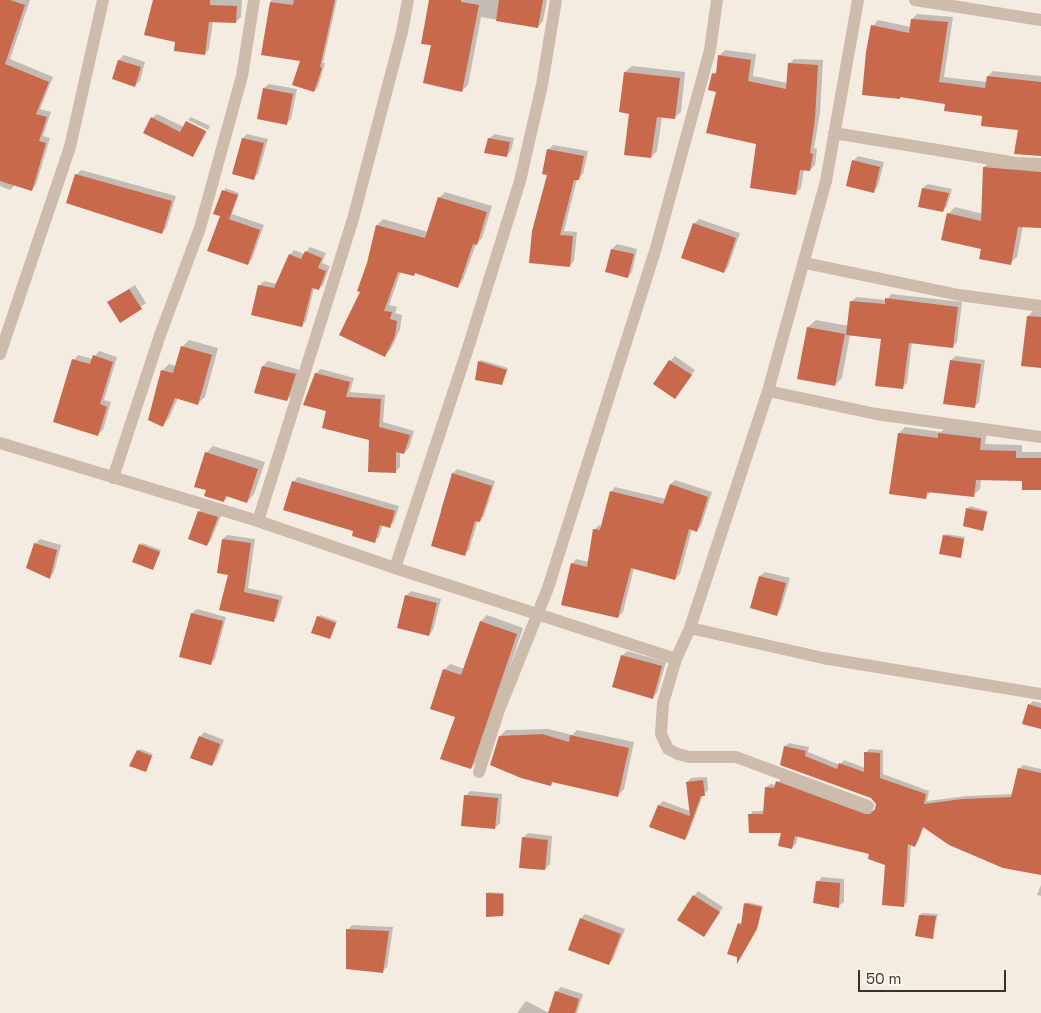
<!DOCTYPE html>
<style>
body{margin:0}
#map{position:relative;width:1041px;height:1013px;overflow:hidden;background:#f4ebe1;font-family:"Space Grotesk",sans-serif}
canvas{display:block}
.scale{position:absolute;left:858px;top:970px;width:148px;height:22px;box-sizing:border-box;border:2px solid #3b302b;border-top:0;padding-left:6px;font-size:15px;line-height:18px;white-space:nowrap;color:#3b302b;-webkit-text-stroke:4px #fbf5ee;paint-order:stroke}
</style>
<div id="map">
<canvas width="1041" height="1013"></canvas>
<div class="scale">50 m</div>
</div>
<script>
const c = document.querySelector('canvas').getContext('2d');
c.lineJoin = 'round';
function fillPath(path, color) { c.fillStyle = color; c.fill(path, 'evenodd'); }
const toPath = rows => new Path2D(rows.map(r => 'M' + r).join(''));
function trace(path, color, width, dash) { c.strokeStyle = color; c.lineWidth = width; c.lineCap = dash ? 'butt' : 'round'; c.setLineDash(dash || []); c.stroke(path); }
fillPath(toPath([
 [1,0,30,0,10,59,53,77,40,109,51,112,43,136,50,138,36,185,31,190,15,185,10,190,0,186],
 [154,0,242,0,241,17,236,22,213,21,209,49,205,54,177,41],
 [271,0,337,0,323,63,325,63,318,87,314,91,301,60,262,54],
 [430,0,547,0,543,21,538,27,481,17,468,85,462,91,432,44],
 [917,14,953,17,944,77,987,82,988,76,993,71,1041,76,1041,156,1019,129,947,103,901,96,899,98,873,26,878,20,911,27,912,19],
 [725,50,756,54,753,76,788,83,789,64,794,59,823,60,820,113,814,148,817,149,815,165,810,170,804,169,801,188,795,194,718,91,713,74,718,70,720,55],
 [124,55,145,62,140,81,135,85,114,79,119,60],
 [632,66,685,72,681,112,674,118,662,117,657,151,651,157,631,113,625,72],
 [269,84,297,89,291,119,287,123,264,88],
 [157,114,184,127,187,123,207,132,193,156,152,118],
 [191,117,210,126,208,130,188,120],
 [247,134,268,139,258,174,253,178,243,138],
 [494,134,514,138,511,151,506,156,489,139],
 [553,145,588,151,583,174,577,179,564,231,577,232,574,261,569,266,531,262,549,174,548,150],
 [858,156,884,162,878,186,874,191,853,161],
 [991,161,1041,166,1041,227,1023,226,1017,257,1010,263,983,248,948,214,955,207,983,214,984,167],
 [81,170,176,196,166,228,162,233,76,175],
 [928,184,952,189,947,206,943,211,923,188],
 [225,188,239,193,232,214,264,225,252,259,247,264,221,217],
 [445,192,492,206,482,238,476,244,463,280,458,286,417,272,414,275,401,271,389,305,397,307,395,313,402,315,400,329,391,349,385,355,362,291,377,225,383,219,428,232,439,198],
 [699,219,740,233,728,267,723,272,694,224],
 [617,244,637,249,632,272,627,277,607,272,612,249],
 [310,247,326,253,322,263,330,266,323,285,318,289,314,288,306,321,302,326,253,314,260,285,264,281,277,284,290,255,294,250,304,254],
 [135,285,146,303,121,321,109,302],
 [891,294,962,302,957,342,953,347,912,342,907,383,903,387,882,338,850,335,842,378,835,385,798,378,808,327,816,320,849,326,851,302,856,297,887,300],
 [1033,311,1041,312,1041,367,1028,316],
 [189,340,218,348,205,397,198,403,178,398,169,418,162,425,162,371,169,364,176,366,182,347],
 [99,351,117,357,104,400,111,402,103,430,98,434,74,360,78,355,93,359],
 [675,356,695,370,675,397,670,361],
 [956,356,985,360,979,402,974,407,951,360],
 [481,360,508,368,501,384,479,362],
 [268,361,300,370,292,395,287,400,256,392,263,366],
 [321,369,354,378,350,392,385,395,383,422,414,431,409,448,404,453,400,452,400,467,395,472,370,439,327,411,316,373],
 [905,427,941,432,946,427,987,432,985,444,1022,445,1022,452,1041,452,1041,489,1023,479,981,478,980,489,973,496,932,491,925,498,899,433],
 [213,446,265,462,254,494,247,502,228,496,223,501,208,490,206,453],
 [457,469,495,481,484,516,478,520,469,550,464,554,441,509,453,473],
 [298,477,399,506,394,522,389,527,383,525,379,537,374,541,355,530,293,482],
 [675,480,712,492,701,526,696,531,692,529,680,574,675,579,634,568,623,612,618,617,572,564,576,559,589,562,594,530,599,525,602,526,611,492,615,487,666,499,671,484],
 [970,506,988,511,983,529,968,508],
 [204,507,222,513,211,540,207,545,199,512],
 [946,534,965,537,960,557,944,536],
 [227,535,255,539,248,588,283,596,277,617,273,621,220,609,229,574,223,539],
 [40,539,61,545,54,572,50,577,35,544],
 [142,543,161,550,153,569,140,545],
 [765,572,790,578,781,609,777,614,752,607,760,576],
 [411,591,441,599,433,630,429,635,406,596],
 [197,609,226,617,215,659,210,664,180,656,192,613],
 [320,615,337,621,330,638,318,617],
 [487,615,523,628,477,762,471,768,444,670,450,664,465,669,481,621],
 [627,651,666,662,657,693,652,697,622,656],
 [1033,701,1041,703,1041,728,1029,705],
 [548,729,572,735,577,730,634,742,624,789,618,795,553,781,550,785,500,736,506,730],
 [204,732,224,740,216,760,212,765,200,737],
 [789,743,809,747,808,752,840,765,844,760,865,768,866,753,869,749,883,750,883,774,929,791,927,801,967,796,1013,794,1019,769,1023,765,1041,769,1041,873,924,826,918,842,914,845,911,844,907,902,904,906,886,864,871,853,798,835,796,844,792,848,782,832,750,815,753,811,764,811,766,788,770,784,777,785,781,778,869,810,875,811,877,804,872,797,781,764,785,746],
 [140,749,153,754,145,771,138,751],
 [707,777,708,790,703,795,688,835,684,839,651,826,659,805,663,801,690,811,687,782,691,778],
 [470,791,502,794,500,823,495,828,466,796],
 [528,833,552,836,550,864,545,869,523,838],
 [822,877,844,879,844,902,839,906,818,882],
 [1041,885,1041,896,1037,895],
 [698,891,723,907,704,935,694,896],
 [489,892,504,893,504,913,502,915,487,894],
 [747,902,763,906,758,925,738,961,739,923,742,923],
 [922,913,938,914,932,937,920,915],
 [585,914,625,929,613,959,609,964,581,919],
 [352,925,393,927,387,967,382,972,348,930],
 [561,987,583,994,577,1013,549,1013,556,992],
 [526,1001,549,1013,517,1013]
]), '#0003');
fillPath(toPath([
 [0,0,10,0,25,5,5,64,49,82,36,114,47,117,39,141,46,143,32,191,0,181],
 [153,0,210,0,210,5,237,6,236,23,209,22,205,55,174,51,175,42,144,35],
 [294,0,335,0,320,67,322,68,314,92,292,85,300,61,261,55,270,2,293,5],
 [429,0,461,0,461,2,479,5,462,92,423,83,431,45,421,44],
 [499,0,543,0,538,28,496,21],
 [911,19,948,22,939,82,985,88,987,76,1041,82,1041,156,1014,154,1018,130,981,126,982,116,944,111,945,104,900,97,900,99,862,95,866,52,871,25,909,33],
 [718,55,751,60,748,81,786,89,788,63,818,65,815,119,810,153,813,154,810,171,800,170,796,195,750,188,756,144,706,133,716,92,708,90,712,73,716,74],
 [118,60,141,67,135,87,112,79],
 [624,72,680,78,675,119,657,117,651,158,624,155,629,114,619,112],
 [263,88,293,94,287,125,257,119],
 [151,117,180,132,186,121,206,131,193,157,143,133],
 [242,138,264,143,254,180,232,174],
 [488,138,510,142,507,157,484,153],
 [547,149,584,156,579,180,574,180,560,235,573,236,570,267,529,263,532,231,547,175,542,174],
 [852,160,880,167,874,193,846,186],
 [983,167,1041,172,1041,228,1018,227,1011,265,979,259,981,249,941,240,947,213,981,221],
 [75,174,172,201,162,234,66,203],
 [922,188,949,193,943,212,918,207],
 [222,190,238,195,229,219,213,214],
 [438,197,487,212,477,245,473,244,458,288,415,273,414,276,398,272,384,311,392,312,390,319,397,321,395,336,385,357,339,335,360,292,357,291,367,263,376,225,425,238],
 [220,216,260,230,248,265,207,251],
 [693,223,736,238,724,273,681,258],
 [611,249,634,254,628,278,605,272],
 [305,251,322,258,318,268,326,271,319,290,312,288,302,327,251,315,258,285,274,288,289,254,301,259],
 [129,289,142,309,120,323,107,302],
 [885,298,958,307,953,348,909,343,903,389,875,386,881,339,846,335,850,301,885,304],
 [1027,316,1041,317,1041,368,1021,366],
 [807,327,845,334,835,386,797,379],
 [181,346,212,355,198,405,175,398,163,427,148,420,161,370,173,373],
 [93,355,113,362,100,404,107,407,98,436,53,422,72,359,90,364],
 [669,360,692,375,675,399,653,384],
 [950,360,981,364,975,408,943,404],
 [478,361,507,370,502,385,475,380],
 [262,366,296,374,287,401,254,393],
 [315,373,350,382,346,397,381,399,379,427,410,435,404,454,396,452,396,473,368,472,369,440,322,428,326,411,303,405],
 [898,433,938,438,938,433,981,438,980,450,1016,451,1016,458,1041,458,1041,490,1022,490,1022,481,976,480,974,497,927,492,926,499,889,494],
 [205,452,258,469,247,503,226,496,224,502,204,496,206,490,194,487],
 [452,473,492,486,480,522,475,521,465,556,431,546],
 [292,481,395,511,390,528,380,525,375,543,352,536,353,531,283,510],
 [670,484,708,497,697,532,689,529,675,580,631,568,618,618,561,605,571,563,587,567,593,529,600,530,610,491,663,504],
 [966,508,987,512,983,531,963,526],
 [198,511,218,517,207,546,188,539],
 [943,535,964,539,961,558,939,554],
 [222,539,251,543,244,592,279,600,274,622,219,610,228,575,217,573],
 [34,543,57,550,50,579,26,568],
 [139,544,160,552,153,570,132,562],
 [759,576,786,583,777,616,750,608],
 [405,595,437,603,429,636,397,628],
 [191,613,223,621,211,665,179,657],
 [317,616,336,623,330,639,311,633],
 [480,621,517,634,471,769,440,759,455,717,430,709,443,669,461,675],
 [621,655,662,666,653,699,612,687],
 [1028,704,1041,708,1041,729,1022,724],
 [542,734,569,742,570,735,629,748,618,797,552,782,551,786,521,778,490,765,499,736],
 [199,736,220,744,212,766,190,758],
 [784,746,806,751,805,756,837,769,839,763,864,772,864,752,880,753,880,778,926,794,924,804,962,799,1011,797,1018,768,1041,773,1041,875,1003,868,949,845,923,827,915,847,908,844,904,907,882,905,885,865,868,859,869,854,795,836,792,849,778,846,781,833,749,833,748,814,763,814,765,787,774,788,776,781,865,814,870,814,875,809,876,804,871,798,780,765],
 [137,750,152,756,146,772,129,766],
 [703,780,705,796,701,796,685,840,649,827,658,805,690,816,686,782],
 [464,795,498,798,495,829,461,826],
 [522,837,548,840,545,870,519,868],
 [816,881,840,883,839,908,813,903],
 [486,893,503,894,503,916,486,917],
 [693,895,720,912,704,937,677,920],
 [744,903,762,907,757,929,737,964,737,957,727,954,738,923,741,925],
 [919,915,936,916,933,939,915,936],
 [580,918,621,934,609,965,568,950],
 [346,929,389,931,383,973,346,969],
 [555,991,579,999,575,1013,548,1013]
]), '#c8694b');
trace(toPath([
 [915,0,1041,20],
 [834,133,1016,163,1041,164],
 [805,263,959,295,1041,306],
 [0,354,70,147,103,0],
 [768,391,826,181,858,0],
 [0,443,258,521,395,568,676,659],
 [113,478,160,335,200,228,242,76,254,0],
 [258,521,353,219,402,32,408,0],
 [395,568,468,348,520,181,542,85,556,0],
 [690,628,823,658,1041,694],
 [479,772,499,710,548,588,656,248,710,50,717,0],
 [868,806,736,757,689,757,678,754,668,749,661,734,663,703,676,659,690,628,768,391,876,414,1041,437]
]), '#cdbbac', 12);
</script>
